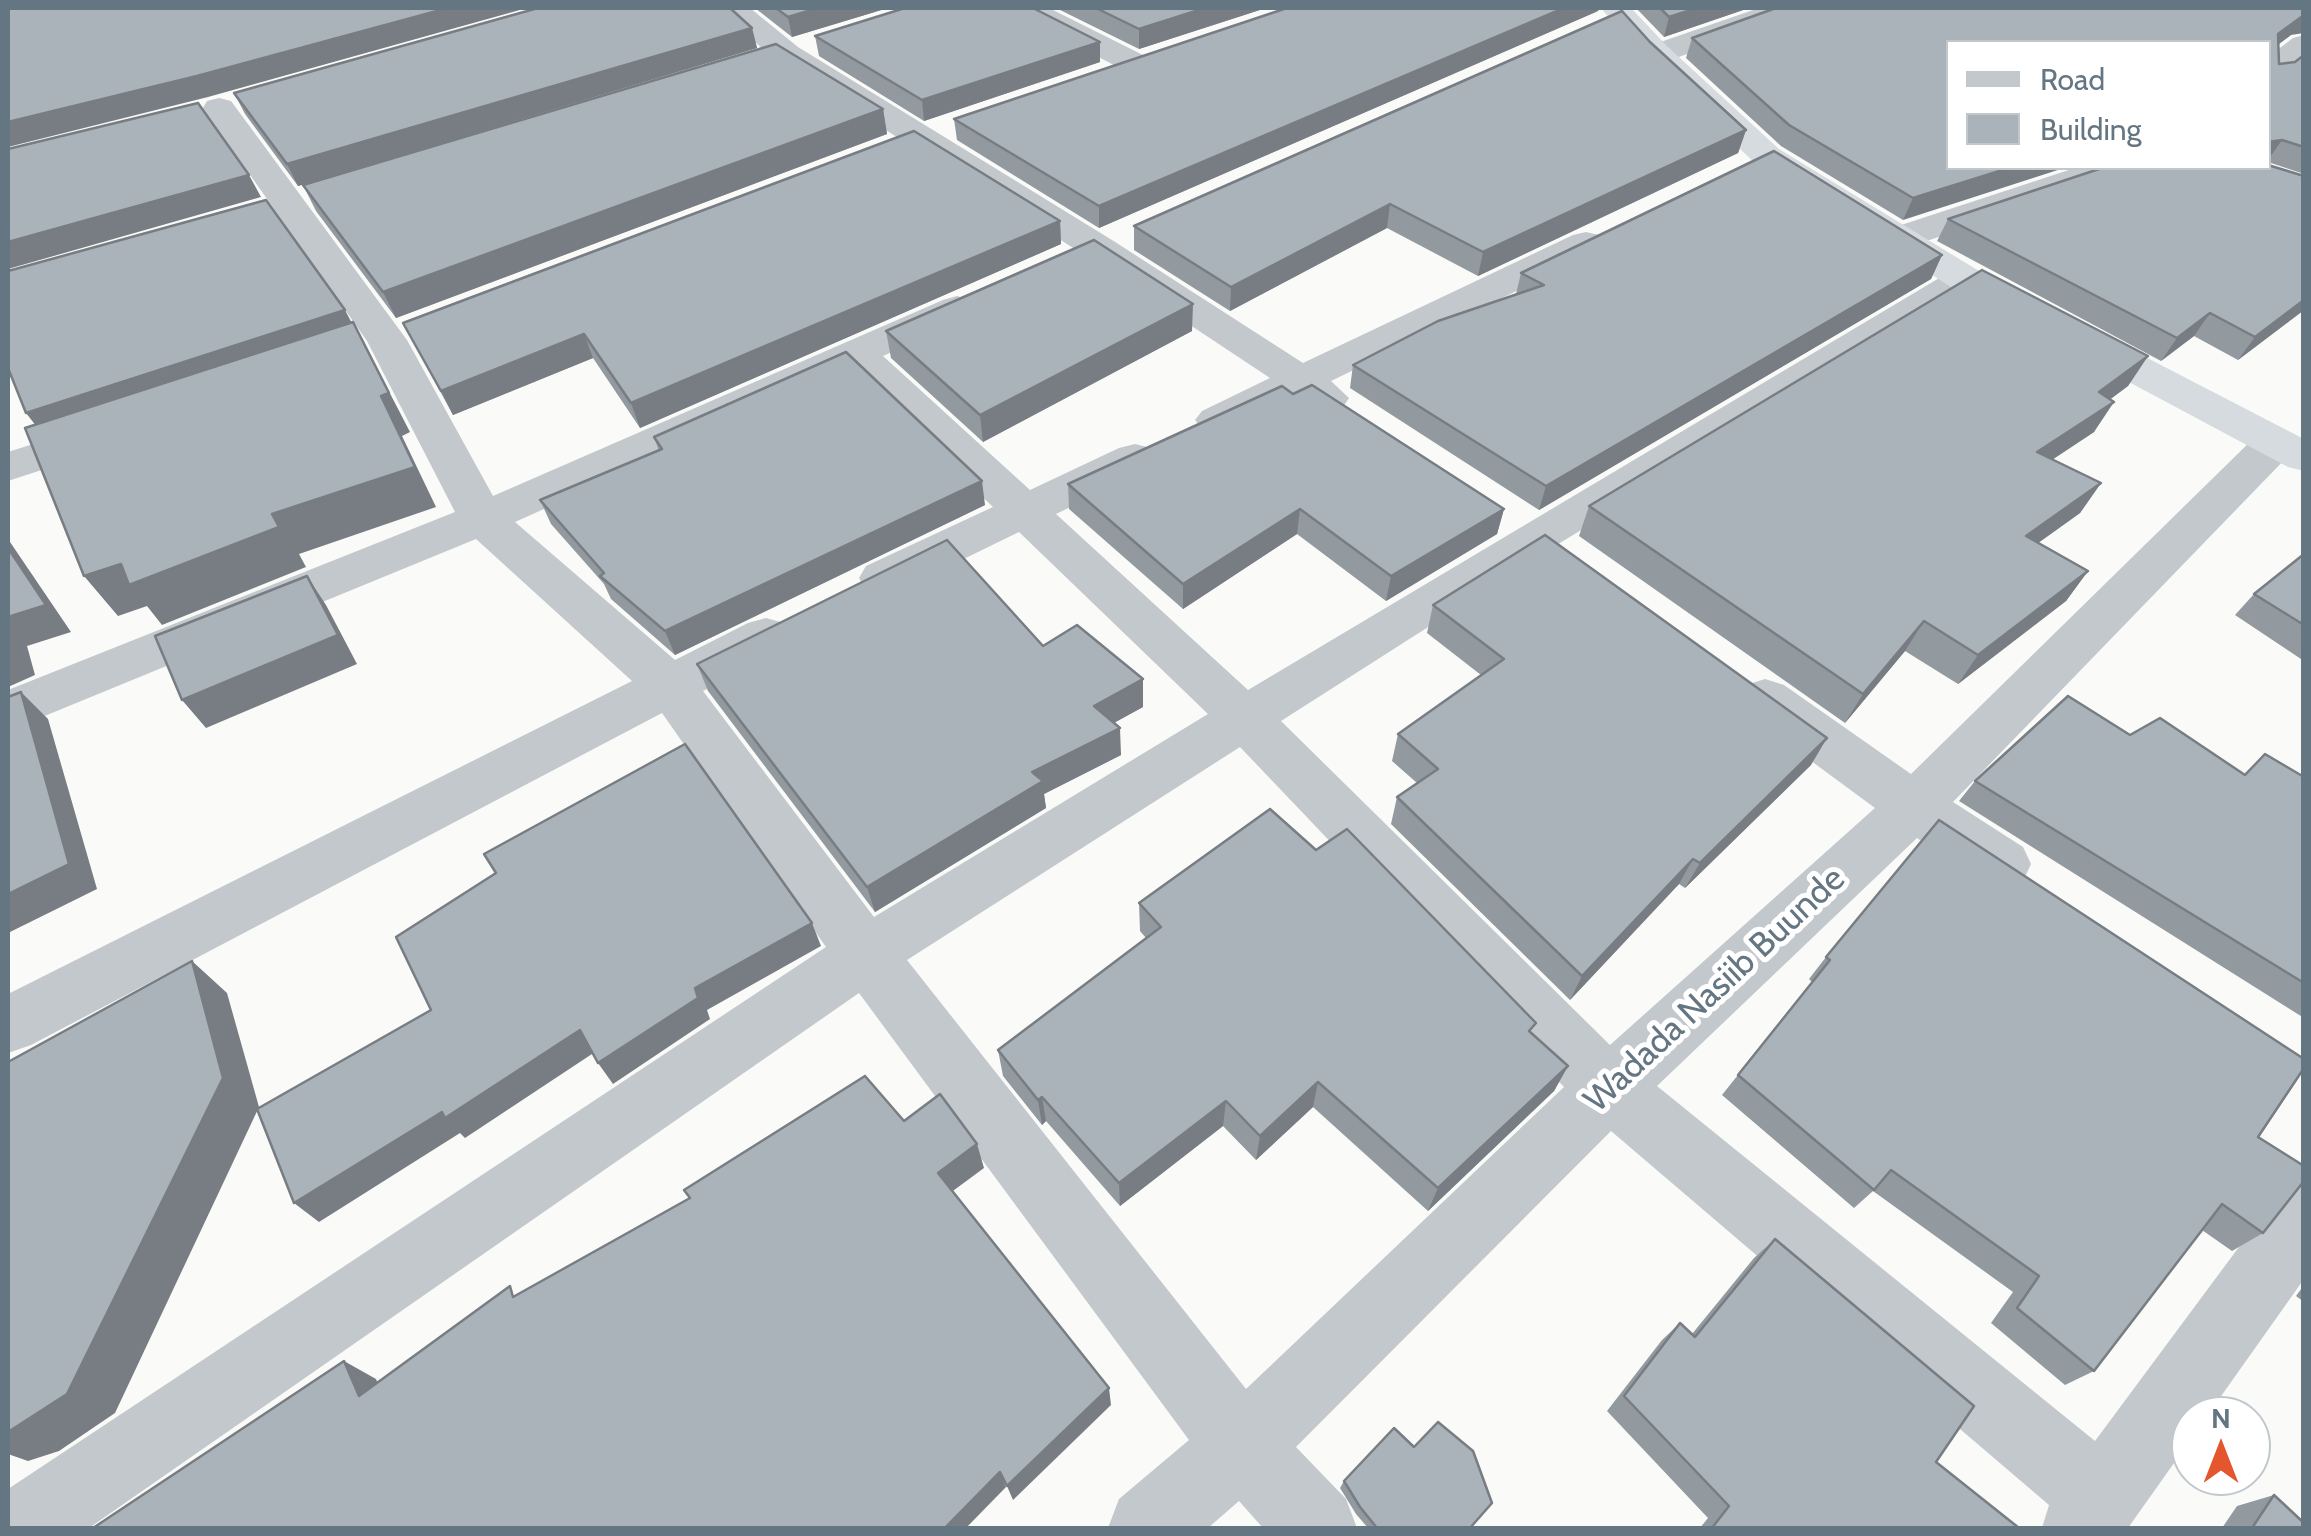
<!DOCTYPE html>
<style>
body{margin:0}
#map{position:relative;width:2311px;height:1536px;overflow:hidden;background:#fafaf8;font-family:Cabin,sans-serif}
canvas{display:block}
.frame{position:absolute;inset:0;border:10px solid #657683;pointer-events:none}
.legend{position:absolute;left:1946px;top:40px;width:325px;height:130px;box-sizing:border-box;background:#fff;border:2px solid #c1c8cd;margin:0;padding:12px 18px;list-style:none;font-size:30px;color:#657683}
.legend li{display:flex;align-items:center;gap:20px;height:50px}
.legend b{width:50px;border:2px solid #c1c8cd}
.north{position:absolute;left:2171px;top:1396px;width:100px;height:100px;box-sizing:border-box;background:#fff;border:2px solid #c1c8cd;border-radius:50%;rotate:0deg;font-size:28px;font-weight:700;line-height:40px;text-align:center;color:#657683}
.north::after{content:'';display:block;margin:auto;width:35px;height:45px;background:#e4572e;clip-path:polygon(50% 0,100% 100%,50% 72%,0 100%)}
</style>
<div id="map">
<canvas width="2311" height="1536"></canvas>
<div class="frame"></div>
<ul class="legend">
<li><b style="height:12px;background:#c3c8cc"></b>Road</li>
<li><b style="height:28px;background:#aab3b9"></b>Building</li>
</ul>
<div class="north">N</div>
</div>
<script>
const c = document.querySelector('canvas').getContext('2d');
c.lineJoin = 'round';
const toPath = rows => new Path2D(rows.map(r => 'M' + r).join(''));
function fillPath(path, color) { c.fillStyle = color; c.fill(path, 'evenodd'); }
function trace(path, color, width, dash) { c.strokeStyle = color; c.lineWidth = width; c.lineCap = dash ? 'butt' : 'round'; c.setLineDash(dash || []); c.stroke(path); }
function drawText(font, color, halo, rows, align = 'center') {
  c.font = font + ' Cabin,sans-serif'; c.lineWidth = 10; c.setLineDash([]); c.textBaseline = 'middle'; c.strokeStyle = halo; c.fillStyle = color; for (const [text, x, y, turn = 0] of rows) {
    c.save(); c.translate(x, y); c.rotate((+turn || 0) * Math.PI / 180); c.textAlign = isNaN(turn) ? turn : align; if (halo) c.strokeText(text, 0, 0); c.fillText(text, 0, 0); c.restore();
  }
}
fillPath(toPath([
 [718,8,750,8,798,47,1112,240,1303,363,1573,235,1586,232,1599,235,1605,243,1599,251,1331,381,1349,398,1343,407,1328,411,1298,397,1232,429,1217,433,1202,429,1195,420,1202,411,1270,378,1086,256,776,61,718,8],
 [1012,8,1049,8,1149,58,1154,65,1149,72,1127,72,1017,14,1012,8],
 [1759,8,1800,8,1795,14,1668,61,1646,61,1642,54,1646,47,1759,8],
 [2304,35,2304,60,2279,80,2268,82,2268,57,2293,38,2304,35],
 [219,98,231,101,407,340,493,496,943,300,957,296,971,300,977,308,971,316,883,356,1030,490,1119,448,1135,444,1151,448,1157,458,1151,468,1056,514,1248,690,1951,271,1965,267,1979,271,1984,279,1979,287,1555,546,1281,721,1610,1045,1875,808,1746,713,1739,699,1746,685,1765,679,1784,685,1911,774,2258,434,2274,430,2290,434,2296,444,2290,454,1953,802,2023,847,2031,864,2023,881,2002,888,1981,881,1917,838,1657,1086,2095,1441,2279,1193,2304,1183,2304,1279,2207,1416,2191,1416,2191,1439,2128,1528,2042,1528,2049,1505,1611,1131,1296,1447,1346,1499,1357,1528,1263,1528,1239,1501,1208,1528,1108,1528,1119,1499,1189,1440,859,993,89,1528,8,1528,8,1489,826,947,662,713,31,1045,8,1053,8,994,632,681,476,539,8,731,8,690,455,512,367,341,203,108,207,101,219,98],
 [851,371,993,507,866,566,859,578,866,590,883,595,900,590,1019,532,1208,714,874,917,703,691,784,649,791,636,784,623,766,618,748,623,675,660,515,522,851,371],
 [1240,747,1564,1087,1246,1389,907,960,1240,747],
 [2075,168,2125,168,2120,175,1912,246,1899,249,1886,246,1880,238,1886,230,2075,168],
 [109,420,124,423,131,433,124,443,8,481,8,452,109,420]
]), '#c3c8cc');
fillPath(toPath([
 [1601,8,1631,8,1668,47,1779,149,1979,271,2304,439,2304,471,2288,467,1951,287,1755,163,1646,61,1601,8]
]), '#d6dbdf');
fillPath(toPath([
 [755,8,888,8,792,37],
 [1056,8,1266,8,1139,49],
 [1636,8,1749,8,1664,37],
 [1598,11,1099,228,957,140,954,119],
 [752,28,757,48,298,186,245,114,234,93],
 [2291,35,2279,44,2279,64,2295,62,2304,55,2304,174,2268,162,2268,42,1948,168,1903,220,1781,146,1686,58,1692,38],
 [815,36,1100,62,924,121,819,56],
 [1650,42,1746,130,1738,153,1478,276,1387,228,1230,311,1134,250,1134,226],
 [883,109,887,134,396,318,316,211,303,185],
 [2304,176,2304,310,2238,360,2194,336,2161,361,1937,241,1948,219],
 [1060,221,1061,244,640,428,593,358,453,415,403,323],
 [1942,255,1931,279,1539,510,1350,388,1353,365,1516,294,1521,273],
 [886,331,1192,331,983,442,891,358],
 [2148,356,2128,386,2110,399,2094,432,2052,460,2101,483,2080,513,2038,543,2088,571,2066,601,1958,684,1905,651,1845,723,1579,536,1589,506],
 [1293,394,1504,509,1497,534,1386,601,1297,534,1183,609,1069,509,1068,484],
 [654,437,985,505,675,655,611,599,604,584,551,524,540,500,659,451],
 [2304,554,2304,661,2235,615,2254,594],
 [1433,605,1811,765,1685,888,1679,884,1570,1000,1391,824,1397,797,1417,783,1392,761,1398,734,1481,675,1427,633],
 [1043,646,1143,707,1114,723,1121,755,1044,794,1046,808,875,912,708,691,697,664],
 [2130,735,2244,774,2265,754,2304,777,2304,1018,1959,801,1975,781],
 [1316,850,1568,1066,1554,1091,1428,1211,1313,1107,1256,1160,1223,1126,1120,1206,1046,1121,1042,1125,1003,1076,998,1050,1146,938,1140,931,1139,903],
 [1826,957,2258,1137,2263,1233,2232,1251,2202,1230,2094,1371,2065,1385,1991,1323,2013,1292,1873,1191,1854,1208,1722,1095,1812,982,1809,979],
 [1775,1239,1936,1462,2019,1528,1700,1528,1708,1518,1607,1411,1662,1340,1680,1323,1692,1334,1754,1258],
 [2304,1285,2304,1302,2296,1296],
 [1344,1481,1470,1528,1368,1528,1356,1514,1340,1488],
 [2274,1495,2304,1528,2222,1528,2237,1506]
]), '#929a9f');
fillPath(toPath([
 [448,8,527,8,208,97,8,147,8,122],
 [818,8,888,8,792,37,788,17],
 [1205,8,1266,8,1139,49,1139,29],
 [1564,8,1600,8,1598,11,1099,228,1099,206],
 [1697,8,1749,8,1664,37,1669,17],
 [2304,15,2304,33,2291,35,2268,52,2278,34],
 [752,28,757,48,298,186,287,164],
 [1100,42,1100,62,924,121,922,100],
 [883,109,887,134,396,318,383,292],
 [1746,130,1738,153,1478,276,1483,252],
 [2282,140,2268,160,2268,142],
 [2009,168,2064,168,1903,220,1913,198],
 [249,175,261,197,8,269,8,242],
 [1390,204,1387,228,1230,311,1231,287],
 [1060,221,1061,244,640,428,631,403],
 [1942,255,1931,279,1539,510,1546,486],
 [2304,300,2304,310,2238,360,2255,337],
 [1193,304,1192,331,983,442,980,415],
 [345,310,357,333,44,436,26,413],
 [2210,313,2194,336,2161,361,2177,338],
 [353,322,410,432,402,436,436,507,299,554,306,567,162,625,147,606,118,616,84,576,272,514,381,396],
 [584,334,593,358,453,415,441,391],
 [2148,356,2128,386,2080,422,2099,392],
 [2114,402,2094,432,2018,482,2037,452],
 [982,481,985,505,675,655,665,631],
 [2101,483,2080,513,2006,566,2026,536],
 [1300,509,1297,534,1183,609,1183,584],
 [1504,509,1497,534,1386,601,1391,576],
 [8,539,71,632,27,646,35,675,8,687],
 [2088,571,2066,601,1958,684,1978,655],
 [307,576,326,605,357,664,206,728,182,700],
 [1924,621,1905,651,1845,723,1863,694],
 [1143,679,1143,707,1095,733,1094,706],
 [21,692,48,719,97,889,8,933,8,894],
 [1120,728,1121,755,1044,794,1046,808,875,912,867,887,1032,772],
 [1827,738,1811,765,1685,888,1700,863],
 [1693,859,1679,884,1570,1000,1582,976],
 [812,923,821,946,707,1010,710,1019,613,1084,598,1063,695,988],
 [192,961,227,993,259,1107,115,1413,59,1451,28,1461,8,1454,8,1432],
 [580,1030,595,1052,465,1138,460,1133,319,1222,294,1203,442,1112],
 [1568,1066,1554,1091,1428,1211,1438,1188],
 [1318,1082,1313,1107,1256,1160,1260,1136],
 [1042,1097,1046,1121,1042,1125,1038,1100],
 [1226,1101,1223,1126,1120,1206,1119,1183],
 [977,1144,984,1168,946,1196,938,1173],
 [344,1361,376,1379,390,1413,359,1396],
 [1109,1388,1111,1405,1013,1500,1007,1486],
 [1000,1472,1006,1487,966,1528,945,1528]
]), '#777d82');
const building = toPath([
 [8,8,448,8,197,76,8,122,8,8],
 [538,8,730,8,752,28,287,164,234,93,538,8],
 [776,8,818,8,788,17,776,8],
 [905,8,1033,8,1100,42,922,100,815,36,905,8],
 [1096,8,1205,8,1139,29,1096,8],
 [1287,8,1564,8,1099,206,954,119,1287,8],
 [1660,8,1697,8,1669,17,1660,8],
 [1776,8,2304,8,2304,15,2278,34,2279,64,2295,62,2304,55,2304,147,2282,140,2268,142,2268,42,1948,42,1948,168,2009,168,1913,198,1789,125,1692,38,1776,8],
 [1622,11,1650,42,1746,130,1483,252,1390,204,1231,287,1134,226,1622,11],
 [776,44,883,109,383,292,303,185,776,44],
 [198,103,249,175,8,242,8,149,198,103],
 [914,131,1060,221,631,403,584,334,441,391,403,323,914,131],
 [1774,151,1942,255,1546,486,1353,365,1438,321,1544,285,1521,273,1774,151],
 [2268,165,2304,176,2304,300,2255,337,2210,313,2177,338,1948,219,2102,168,2268,168,2268,165],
 [266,200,345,310,26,413,8,368,8,271,266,200],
 [1094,240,1193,304,980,415,886,331,1094,240],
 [1982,270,2148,356,2099,392,2114,402,2037,452,2101,483,2026,536,2088,571,1978,655,1924,621,1863,694,1589,506,1982,270],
 [353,322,389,393,381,396,415,467,272,514,279,527,129,585,121,564,84,576,25,428,353,322],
 [846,352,982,481,665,631,600,576,604,573,540,500,662,449,654,437,846,352],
 [1312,385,1504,509,1391,576,1300,509,1183,584,1068,484,1282,386,1293,394,1312,385],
 [1545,535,1827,738,1700,863,1693,859,1582,976,1397,797,1438,769,1398,734,1504,659,1433,605,1545,535],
 [947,540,1043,646,1077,625,1143,679,1094,706,1120,728,1032,772,1043,781,867,887,697,664,947,540],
 [8,548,46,605,8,617,8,548],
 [2304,554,2304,625,2254,594,2304,554],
 [307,576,338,635,182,700,155,636,307,576],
 [21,692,69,864,8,894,8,697,21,692],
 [2068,696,2130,735,2160,718,2245,775,2265,754,2304,777,2304,983,1975,781,2068,696],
 [685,744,812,923,695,988,698,998,598,1063,580,1030,445,1118,442,1112,294,1203,257,1109,431,1010,396,937,496,873,484,854,685,744],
 [1270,809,1316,850,1347,829,1536,1023,1529,1031,1568,1066,1438,1188,1318,1082,1260,1136,1226,1101,1119,1183,1042,1097,1038,1100,998,1050,1161,927,1139,903,1270,809],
 [1939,820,2304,1059,2304,1068,2258,1137,2304,1166,2304,1181,2263,1233,2222,1204,2094,1371,2017,1308,2039,1276,1891,1170,1874,1190,1738,1075,1830,960,1826,957,1939,820],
 [192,961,223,1078,67,1394,8,1432,8,1062,192,961],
 [865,1076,904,1121,940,1094,977,1144,938,1173,1109,1388,1007,1486,1000,1472,945,1528,93,1528,344,1361,359,1396,510,1286,513,1297,690,1198,684,1190,865,1076],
 [1775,1239,1974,1406,1936,1462,2019,1528,1712,1528,1729,1506,1624,1396,1680,1323,1695,1337,1775,1239],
 [1438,1422,1473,1451,1492,1503,1470,1528,1377,1528,1360,1507,1344,1481,1394,1428,1414,1447,1438,1422],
 [2274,1495,2304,1523,2304,1528,2252,1528,2274,1495]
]);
fillPath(building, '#aab3b9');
trace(building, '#777d82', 2.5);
drawText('35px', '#657683', '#fff', [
 ["Wadada Nasiib Buunde",1715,990,-43]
]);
</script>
